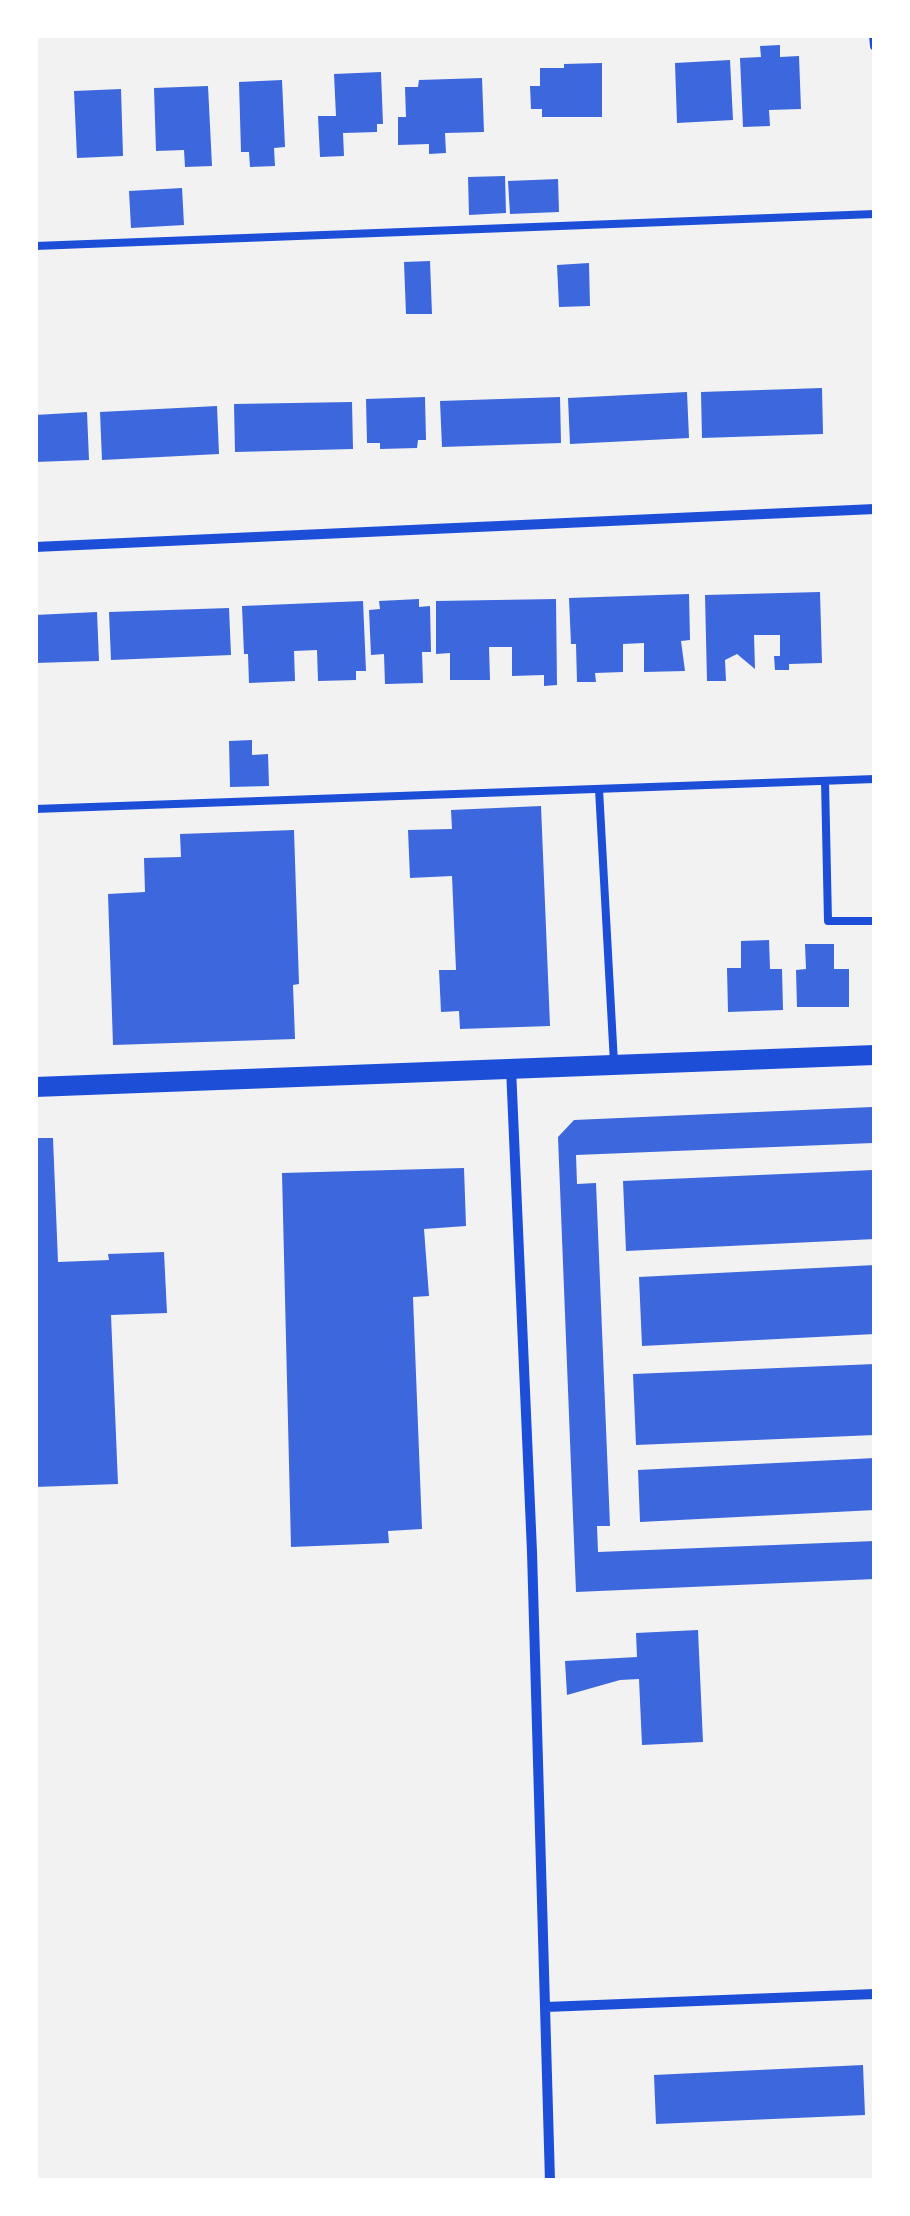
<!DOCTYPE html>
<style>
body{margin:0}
#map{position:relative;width:910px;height:2216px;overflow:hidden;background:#f2f2f2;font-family:"Source Sans 3",sans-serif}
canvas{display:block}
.frame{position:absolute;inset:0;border:38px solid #fff;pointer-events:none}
</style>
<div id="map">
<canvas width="910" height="2216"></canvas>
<div class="frame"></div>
</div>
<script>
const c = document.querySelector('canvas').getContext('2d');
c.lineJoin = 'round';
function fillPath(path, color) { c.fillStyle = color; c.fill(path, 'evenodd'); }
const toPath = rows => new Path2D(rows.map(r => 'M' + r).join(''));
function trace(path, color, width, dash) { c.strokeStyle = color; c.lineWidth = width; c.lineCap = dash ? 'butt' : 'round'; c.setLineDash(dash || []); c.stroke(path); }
fillPath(toPath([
 [780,45,780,57,799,56,801,109,769,110,770,126,743,127,740,58,761,57,760,46],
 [730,60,733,120,677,123,675,63],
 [602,63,602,117,542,117,542,109,531,109,530,86,540,86,540,68,564,68,564,64],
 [381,72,383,124,377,124,377,132,343,133,344,156,320,157,318,116,336,116,334,74],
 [482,78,484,132,445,133,446,153,429,154,429,144,398,145,398,117,406,117,405,87,418,87,419,80],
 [282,80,285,147,274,148,275,166,250,167,249,152,241,152,239,82],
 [208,86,212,166,185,167,184,150,156,151,154,88],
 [121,89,123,156,77,158,74,91],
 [505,176,506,213,469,215,468,177],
 [558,179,559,212,510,214,508,181],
 [182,188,184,225,131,228,129,191],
 [430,261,432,314,406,314,404,262],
 [589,263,590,306,559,307,557,265],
 [822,388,823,434,702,438,701,392],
 [687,392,689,438,570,444,568,398],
 [425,397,426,440,418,440,417,448,380,449,380,443,367,443,366,399],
 [560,397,561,443,442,447,440,401],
 [352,402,353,449,235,452,234,404],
 [217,406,219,454,102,460,100,412],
 [87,412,89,460,35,462,35,415],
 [820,592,822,663,789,664,789,670,775,670,774,656,780,656,780,635,754,635,755,669,737,654,725,660,726,681,707,681,705,595],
 [689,594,690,640,681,641,685,671,644,672,644,643,623,644,623,672,595,673,596,682,577,682,576,644,571,644,569,598],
 [419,599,419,607,430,606,431,652,422,652,423,683,385,684,384,654,371,655,369,610,380,609,379,601],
 [556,599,557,685,544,686,544,675,512,676,512,647,489,647,490,680,450,680,450,653,436,654,436,601],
 [363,601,366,671,356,671,356,680,318,681,317,650,294,651,295,681,249,683,248,654,244,654,242,606],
 [229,608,231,655,111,660,109,612],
 [97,612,99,661,35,663,35,615],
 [252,740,252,755,268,754,269,786,230,787,229,741],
 [541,806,550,1026,460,1029,459,1011,441,1012,439,970,456,970,452,876,410,878,408,830,452,829,451,810],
 [294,830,299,984,293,985,295,1039,113,1045,108,894,145,892,144,858,181,857,180,834],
 [769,940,770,969,782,969,783,1010,728,1012,727,968,741,968,741,941],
 [805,944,834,944,834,969,849,969,849,1007,797,1007,796,970,806,969],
 [872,1107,873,1143,576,1155,577,1184,596,1183,610,1526,597,1526,598,1552,875,1541,875,1579,576,1592,558,1137,574,1120],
 [35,1138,53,1138,58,1262,109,1260,108,1254,164,1252,167,1313,111,1315,118,1484,35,1487],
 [464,1168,466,1226,424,1229,429,1296,413,1297,422,1529,388,1531,389,1543,291,1547,282,1173],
 [873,1170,875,1239,626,1251,623,1181],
 [875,1265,875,1334,642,1346,639,1277],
 [875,1364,875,1435,636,1445,633,1374],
 [875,1458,875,1510,640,1522,638,1470],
 [698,1630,703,1742,642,1745,639,1679,620,1680,567,1695,565,1661,637,1657,636,1633],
 [863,2065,865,2115,656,2124,654,2075]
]), '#3d67dc');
trace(toPath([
 [35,246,875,214],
 [825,781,828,921,875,921],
 [599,789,614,1063],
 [35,809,875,779]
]), '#1d4ed8', 8);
trace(toPath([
 [874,35,875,46],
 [35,547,875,509],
 [511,1068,532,1552,550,2181],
 [546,2007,875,1994]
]), '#1d4ed8', 10);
trace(toPath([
 [35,1087,875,1055]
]), '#1d4ed8', 20);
</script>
